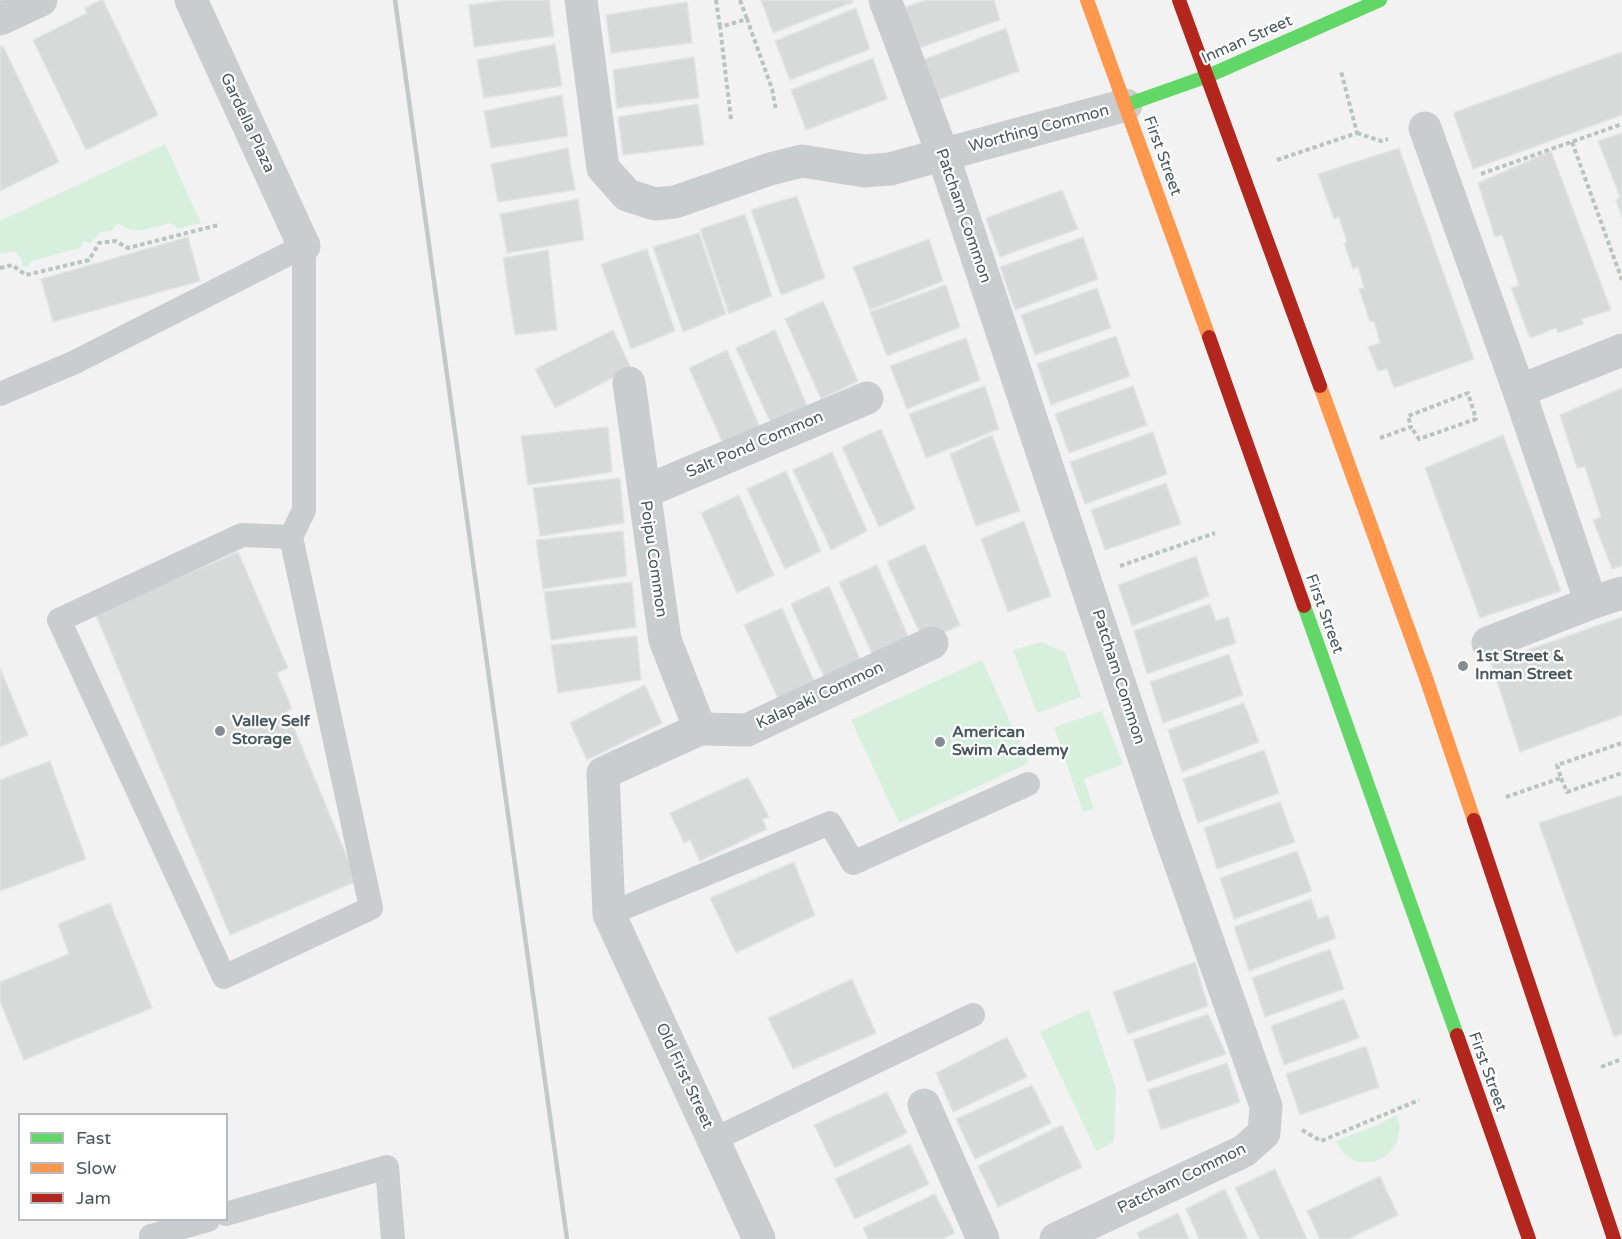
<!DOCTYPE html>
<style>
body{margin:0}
#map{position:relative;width:1622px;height:1239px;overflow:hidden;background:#f2f2f2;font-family:"Varela Round",sans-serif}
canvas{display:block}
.legend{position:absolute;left:18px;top:1113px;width:210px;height:108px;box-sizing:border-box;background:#fff;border:2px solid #b6bcbf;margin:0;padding:8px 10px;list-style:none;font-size:18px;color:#49575e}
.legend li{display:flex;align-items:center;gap:12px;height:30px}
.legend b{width:30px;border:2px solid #b6bcbf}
</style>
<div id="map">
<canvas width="1622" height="1239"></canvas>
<ul class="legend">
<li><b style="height:8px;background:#63d668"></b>Fast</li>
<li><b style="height:8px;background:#ff974d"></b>Slow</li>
<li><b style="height:8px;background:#b3261e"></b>Jam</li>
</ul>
</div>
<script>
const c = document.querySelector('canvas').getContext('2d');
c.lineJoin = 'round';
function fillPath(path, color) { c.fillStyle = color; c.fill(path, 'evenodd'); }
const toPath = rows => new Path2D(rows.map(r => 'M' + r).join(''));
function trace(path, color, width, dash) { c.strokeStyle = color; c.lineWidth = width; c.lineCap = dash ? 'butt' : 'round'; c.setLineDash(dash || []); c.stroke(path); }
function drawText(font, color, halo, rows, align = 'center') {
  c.font = font + ' "Varela Round",sans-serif'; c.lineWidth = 4.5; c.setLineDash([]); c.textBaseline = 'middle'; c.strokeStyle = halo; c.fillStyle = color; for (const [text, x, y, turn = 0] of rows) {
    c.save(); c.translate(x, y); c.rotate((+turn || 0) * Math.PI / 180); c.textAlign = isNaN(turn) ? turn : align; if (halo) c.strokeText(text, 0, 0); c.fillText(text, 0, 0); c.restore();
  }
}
fillPath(toPath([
 [165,144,201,223,178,229,171,223,138,231,128,229,119,224,115,225,112,231,100,232,91,243,83,241,80,248,35,260,30,263,28,268,22,265,22,260,15,251,0,254,0,221],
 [1041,642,1065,652,1081,697,1037,713,1013,650],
 [982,660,1029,763,899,823,851,720],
 [1102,711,1123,764,1084,779,1094,809,1083,812,1054,727],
 [1089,1009,1116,1088,1114,1142,1096,1151,1040,1032],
 [1396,1115,1400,1127,1397,1142,1388,1155,1373,1162,1356,1162,1344,1154,1335,1141,1378,1125]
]), '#d7f0de');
const building = toPath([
 [100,0,103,0,158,115,86,150,33,40,87,13,85,8,100,0],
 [506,0,549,0,554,36,474,47,469,5,506,0],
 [761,0,852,0,853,2,773,33,761,0],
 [926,0,994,0,1000,20,919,48,903,8,926,0],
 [687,2,692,43,611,53,606,15,687,2],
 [856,8,870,49,790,80,775,41,856,8],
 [1006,28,1019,71,938,100,923,60,1006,28],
 [555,44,562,86,484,98,477,60,555,44],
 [3,46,59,162,0,191,0,47,3,46],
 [1622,52,1622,115,1473,169,1454,115,1455,112,1622,52],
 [694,57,699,98,617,108,613,70,694,57],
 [873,58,887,99,806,130,791,90,873,58],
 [562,95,568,136,491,148,484,111,562,95],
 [698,104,704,145,623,155,618,117,698,104],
 [1622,133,1622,218,1616,200,1620,197,1598,141,1622,133],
 [568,148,575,190,498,202,491,164,568,148],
 [1399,148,1474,359,1394,388,1387,369,1378,371,1368,347,1380,343,1374,321,1370,322,1359,289,1364,288,1358,267,1353,269,1344,243,1347,242,1339,217,1334,219,1318,174,1399,148],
 [1551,151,1611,310,1582,319,1583,324,1558,333,1556,328,1530,338,1511,288,1519,285,1502,235,1495,237,1478,183,1551,151],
 [1062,190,1078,229,1000,257,986,218,1062,190],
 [797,196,825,278,781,295,751,210,797,196],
 [578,199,584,240,507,253,500,214,578,199],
 [745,214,772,296,729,314,700,229,745,214],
 [699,233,726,314,683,332,653,247,699,233],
 [188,237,200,281,53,322,41,279,188,237],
 [1083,237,1098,279,1015,310,1000,267,1083,237],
 [929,239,943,281,870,310,853,267,929,239],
 [647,249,675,331,631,349,601,264,647,249],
 [548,250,557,330,515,335,503,258,548,250],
 [946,285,960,327,887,356,870,312,946,285],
 [1097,288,1111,328,1035,355,1021,315,1097,288],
 [823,301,858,381,821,399,785,319,823,301],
 [613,330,631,368,555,408,535,369,613,330],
 [775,330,809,410,773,428,736,348,775,330],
 [1116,336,1130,376,1051,405,1037,364,1116,336],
 [966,338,980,380,907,409,890,366,966,338],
 [727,350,761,430,725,448,689,368,727,350],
 [985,386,999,429,926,458,909,414,985,386],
 [1133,386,1147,425,1069,453,1055,414,1133,386],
 [1622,388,1622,566,1612,569,1593,520,1601,517,1585,467,1577,468,1560,415,1622,388],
 [608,427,612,472,528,485,521,436,608,427],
 [881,429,915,509,879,527,842,447,881,429],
 [1153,432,1167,474,1085,504,1070,462,1153,432],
 [992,435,1020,511,976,526,950,454,992,435],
 [1503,435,1561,591,1480,618,1425,468,1503,435],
 [832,452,867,531,831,550,793,470,832,452],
 [786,471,821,551,785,569,747,489,786,471],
 [620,478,624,523,540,536,533,488,620,478],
 [1166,483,1181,524,1105,550,1091,510,1166,483],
 [739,495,774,575,737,593,701,513,739,495],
 [1024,521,1051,596,1008,612,981,539,1024,521],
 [623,531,627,576,543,589,536,540,623,531],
 [925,544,960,625,924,642,887,562,925,544],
 [238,552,288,668,277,673,292,709,287,711,357,881,230,935,95,613,238,552],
 [1196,556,1209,596,1132,626,1118,585,1196,556],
 [877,565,912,645,876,662,839,582,877,565],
 [632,582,636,627,551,640,544,592,632,582],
 [829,586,863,666,827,684,791,604,829,586],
 [1210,604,1216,621,1228,617,1236,643,1147,674,1134,631,1210,604],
 [782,608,817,688,781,705,744,625,782,608],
 [1622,617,1622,715,1520,752,1491,663,1622,617],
 [637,636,641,680,558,693,551,645,637,636],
 [1229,654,1243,695,1163,723,1150,682,1229,654],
 [0,668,28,735,0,747,0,668],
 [645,685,662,723,587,760,570,723,645,685],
 [1244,703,1259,742,1182,772,1168,730,1244,703],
 [1264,750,1279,793,1198,823,1183,779,1264,750],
 [50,761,86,859,0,891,0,780,50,761],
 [748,777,769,817,762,819,767,829,700,861,690,840,684,843,670,813,748,777],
 [1622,795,1622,1034,1614,1037,1539,823,1622,795],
 [1280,802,1295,842,1217,869,1204,828,1280,802],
 [1297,851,1312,891,1234,919,1220,878,1297,851],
 [794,862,815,915,736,953,710,898,794,862],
 [1311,899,1318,919,1328,915,1336,938,1249,971,1234,927,1311,899],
 [110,903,152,1008,24,1060,0,1001,0,982,69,954,58,924,110,903],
 [1330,949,1344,989,1265,1017,1252,978,1330,949],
 [1195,962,1208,1006,1128,1034,1113,992,1195,962],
 [852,979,876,1033,793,1069,768,1018,852,979],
 [1344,999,1359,1038,1284,1065,1271,1026,1344,999],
 [1208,1014,1226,1054,1147,1082,1133,1040,1208,1014],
 [1007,1037,1027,1077,953,1112,936,1073,1007,1037],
 [1366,1046,1379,1087,1300,1115,1286,1074,1366,1046],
 [1227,1063,1240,1102,1161,1130,1148,1090,1227,1063],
 [1032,1085,1051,1123,975,1159,956,1119,1032,1085],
 [887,1092,907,1133,835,1168,814,1125,887,1092],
 [1062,1125,1082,1167,998,1207,978,1166,1062,1125],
 [910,1144,929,1184,855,1219,835,1179,910,1144],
 [1275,1169,1307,1239,1260,1239,1235,1188,1275,1169],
 [1380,1176,1398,1215,1348,1239,1320,1239,1307,1211,1380,1176],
 [1225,1189,1248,1239,1199,1239,1186,1209,1225,1189],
 [935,1194,955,1233,942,1239,868,1239,863,1228,935,1194],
 [1178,1213,1189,1239,1140,1239,1137,1233,1178,1213]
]);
fillPath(building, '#d8dada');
trace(building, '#e3e4e5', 1.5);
trace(toPath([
 [716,0,720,27],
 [740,0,747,19],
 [731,119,720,27,747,19,772,89,776,110],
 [1357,133,1381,141,1388,139],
 [1572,142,1622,280],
 [1277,160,1357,133,1341,71],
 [1481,174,1622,124],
 [0,268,12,265,26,275,89,260,99,243,115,241,128,248,218,225],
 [1380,438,1411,427,1408,416,1468,393,1476,419,1419,439,1411,427],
 [1120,566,1215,533],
 [1561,778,1567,792,1622,773],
 [1506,797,1561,778,1557,765,1622,743],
 [1601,1067,1622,1059],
 [1302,1130,1321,1141,1419,1100]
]), '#b9c4bf', 4, [4.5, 3]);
trace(toPath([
 [0,394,73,363,304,246,304,510,291,537,371,908,224,977,59,620,242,535,291,537],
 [609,914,830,823,853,863,1028,784],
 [713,1140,973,1015],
 [226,1214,387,1167,393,1239],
 [152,1239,151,1236,208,1220]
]), '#c9cdce', 24);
trace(toPath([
 [191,0,304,246],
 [581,0,603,168,627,195,655,204,675,202,770,169,802,161,864,171,890,169,1126,105],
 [885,0,943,155,1167,826,1266,1106,1264,1133,1244,1151,1056,1239],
 [0,19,41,0],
 [1425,128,1519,391],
 [1622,350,1519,391,1591,603,1622,593],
 [629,383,665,640,700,729],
 [644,492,867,398],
 [1488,643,1591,603],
 [924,1105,983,1239],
 [759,1239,609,914,603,773,700,729,747,730,932,643]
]), '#c9cdce', 33);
trace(toPath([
 [1126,105,1208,76,1380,0],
 [1304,606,1457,1035]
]), '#63d668', 14);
trace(toPath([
 [1087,0,1209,337],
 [1320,386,1426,678,1474,820]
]), '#ff974d', 14);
trace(toPath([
 [1179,0,1320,386],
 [1209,337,1304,606],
 [1474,820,1614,1239],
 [1457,1035,1529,1239]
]), '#b3261e', 14);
trace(toPath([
 [395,0,567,1239]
]), '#c5c8c9', 4.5);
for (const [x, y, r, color] of [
 [1463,666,6,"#848d92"],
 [220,731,6,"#848d92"],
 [940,742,6,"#848d92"]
]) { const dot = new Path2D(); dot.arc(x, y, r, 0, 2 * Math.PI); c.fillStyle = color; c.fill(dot); trace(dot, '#fff', 2); }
drawText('16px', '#49575e', '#fff', [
 ["Inman Street",1247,40,-24],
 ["Gardella Plaza",247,123,65],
 ["Worthing Common",1039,129,-15],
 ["First Street",1162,156,70],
 ["Patcham Common",963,216,71],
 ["Salt Pond Common",755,445,-23],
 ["Poipu Common",653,559,82],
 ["First Street",1324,614,70],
 ["Patcham Common",1118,677,72],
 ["Kalapaki Common",820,696,-25],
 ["First Street",1487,1072,70],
 ["Old First Street",684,1076,65],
 ["Patcham Common",1182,1179,-26]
]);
drawText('bold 16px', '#49575e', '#fff', [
 ["1st Street &",1475,657],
 ["Inman Street",1475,675],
 ["Valley Self",232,722],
 ["Storage",232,740],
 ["American",952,733],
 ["Swim Academy",952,751]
], 'left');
</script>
